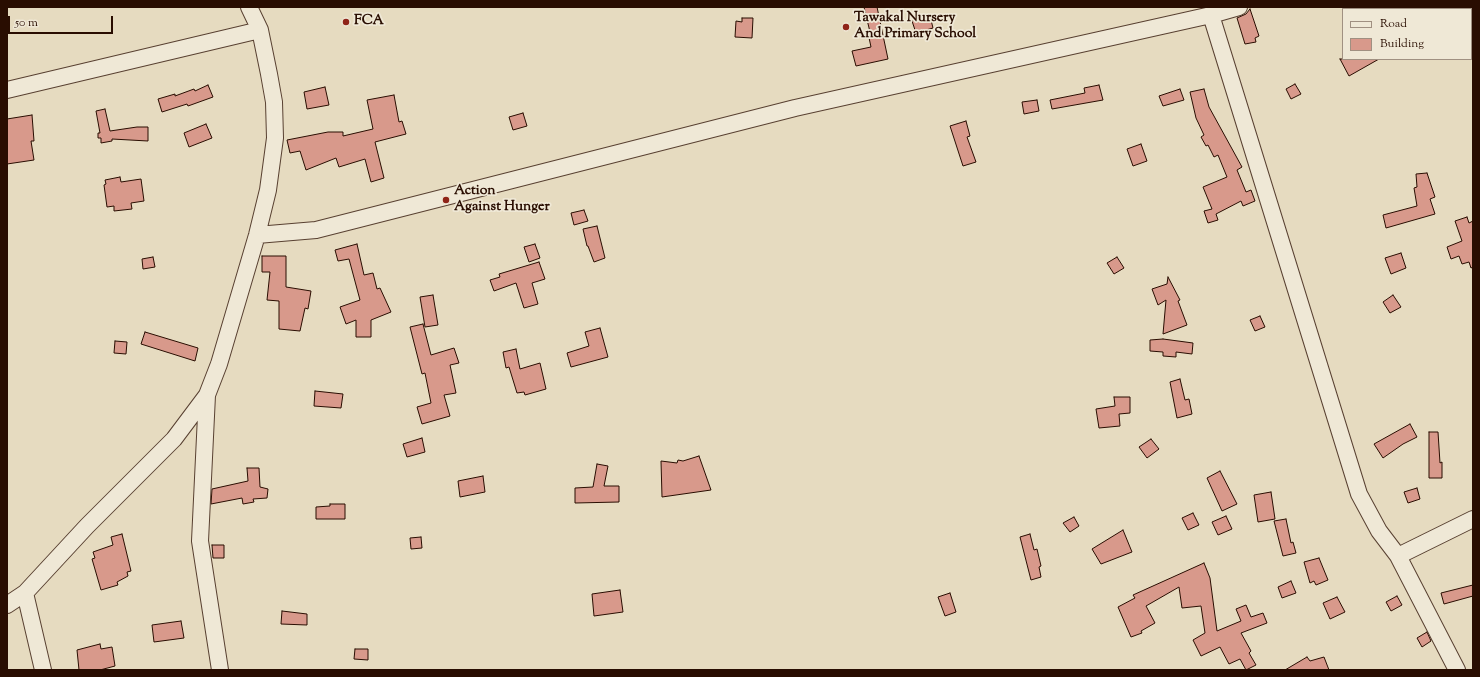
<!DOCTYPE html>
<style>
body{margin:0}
#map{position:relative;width:1480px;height:677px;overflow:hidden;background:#e6dbc0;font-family:"Sorts Mill Goudy",serif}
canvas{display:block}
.frame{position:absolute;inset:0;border:8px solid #290d01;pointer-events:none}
.legend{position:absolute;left:1342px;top:8px;width:130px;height:52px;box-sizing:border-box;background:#efe8d6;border:1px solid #a09081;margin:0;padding:5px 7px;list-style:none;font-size:12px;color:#290d01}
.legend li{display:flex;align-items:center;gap:8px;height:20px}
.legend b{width:20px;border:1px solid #a09081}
.scale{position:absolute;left:8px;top:16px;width:105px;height:18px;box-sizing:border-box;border:2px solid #290d01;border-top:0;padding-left:5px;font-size:12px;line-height:14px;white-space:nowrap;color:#290d01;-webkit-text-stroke:3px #efe8d6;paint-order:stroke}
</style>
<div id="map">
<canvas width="1480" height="677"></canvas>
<div class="frame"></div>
<ul class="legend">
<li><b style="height:5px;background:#efe8d6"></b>Road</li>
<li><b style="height:11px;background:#d8998b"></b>Building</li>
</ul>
<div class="scale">50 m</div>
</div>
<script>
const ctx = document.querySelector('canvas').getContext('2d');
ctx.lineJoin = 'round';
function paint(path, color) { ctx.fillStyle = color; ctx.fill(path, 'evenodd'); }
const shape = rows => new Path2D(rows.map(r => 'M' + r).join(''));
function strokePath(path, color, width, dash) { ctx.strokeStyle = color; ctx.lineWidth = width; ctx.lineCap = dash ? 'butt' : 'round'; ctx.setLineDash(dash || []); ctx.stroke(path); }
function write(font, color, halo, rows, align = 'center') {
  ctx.font = font + ' "Sorts Mill Goudy",serif'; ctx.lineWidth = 3.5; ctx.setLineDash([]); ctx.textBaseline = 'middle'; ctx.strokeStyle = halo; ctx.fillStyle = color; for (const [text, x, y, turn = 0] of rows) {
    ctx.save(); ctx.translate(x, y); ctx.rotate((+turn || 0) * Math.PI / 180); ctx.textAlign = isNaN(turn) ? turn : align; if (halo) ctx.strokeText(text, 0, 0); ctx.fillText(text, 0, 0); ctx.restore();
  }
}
const building = shape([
 [864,7,877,7,888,59,856,66,852,51,871,47,868,33,870,32,864,7],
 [1250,9,1259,36,1255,38,1256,42,1245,44,1237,18,1246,14,1250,9],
 [930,16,933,28,916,33,912,21,930,16],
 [742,18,753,18,752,38,735,37,736,21,742,22,742,18],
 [1340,59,1379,59,1349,76,1340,59],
 [1295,84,1301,94,1291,99,1286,89,1295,84],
 [208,85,213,97,188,106,187,104,162,112,158,99,175,94,175,96,194,89,195,91,208,85],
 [1099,85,1103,100,1052,109,1050,100,1085,93,1084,88,1099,85],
 [325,87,329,105,307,109,304,92,325,87],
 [1180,89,1184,100,1163,106,1159,96,1180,89],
 [1204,89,1209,107,1242,167,1237,170,1246,192,1251,190,1255,201,1243,206,1241,201,1216,214,1218,220,1208,223,1204,211,1212,209,1203,187,1227,177,1218,155,1214,157,1208,145,1206,146,1201,137,1204,135,1196,118,1190,92,1204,89],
 [394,95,399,122,402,121,406,134,375,142,384,178,371,182,365,159,339,167,336,158,306,170,300,151,290,153,287,140,328,132,343,132,343,136,373,129,367,100,394,95],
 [1037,100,1039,111,1024,114,1022,102,1037,100],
 [105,109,110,131,137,127,148,127,148,141,112,139,112,141,101,143,101,138,98,138,98,133,100,133,96,111,105,109],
 [523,113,527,126,513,130,509,117,523,113],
 [32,115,34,141,31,141,34,160,7,164,7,119,32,115],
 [966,121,970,136,967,137,976,162,963,166,950,126,966,121],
 [206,124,212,138,189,147,184,133,206,124],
 [1141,144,1147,161,1133,166,1127,149,1141,144],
 [1427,173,1435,197,1430,199,1435,214,1386,228,1383,215,1417,206,1414,188,1417,187,1416,174,1427,173],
 [120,177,121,182,141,179,144,201,131,203,132,209,114,211,114,206,107,207,104,185,106,184,105,180,120,177],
 [584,210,588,221,574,225,571,213,584,210],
 [1467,217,1469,223,1473,221,1473,267,1471,268,1469,262,1462,264,1459,256,1451,259,1447,247,1462,241,1455,221,1467,217],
 [597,226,605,258,594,262,588,246,587,246,583,229,597,226],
 [357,244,364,275,373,273,377,289,380,288,391,312,371,320,371,337,356,337,356,320,346,324,340,307,360,300,349,259,338,261,335,250,357,244],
 [535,244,540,258,529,262,524,247,535,244],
 [1401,253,1406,268,1391,274,1385,258,1401,253],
 [262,256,286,256,286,287,311,291,308,309,305,308,300,331,279,329,279,301,267,300,270,272,262,272,262,256],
 [153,257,155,267,143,269,142,259,153,257],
 [1117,257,1124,268,1114,274,1107,263,1117,257],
 [539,262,545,279,532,283,538,304,524,308,516,283,494,291,490,280,500,277,499,274,539,262],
 [1168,277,1180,300,1178,301,1187,325,1163,334,1166,300,1158,305,1152,289,1167,284,1168,277],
 [433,295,438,325,425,327,420,297,433,295],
 [1393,295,1401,307,1390,313,1383,302,1393,295],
 [1260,316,1265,327,1255,331,1250,320,1260,316],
 [423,324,431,355,454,348,459,363,450,365,456,393,444,395,450,416,422,424,417,407,431,403,425,373,422,374,410,327,423,324],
 [600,328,608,357,571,367,567,353,589,346,585,332,600,328],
 [145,332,198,348,195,361,141,344,145,332],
 [1163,339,1193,343,1192,354,1176,352,1176,357,1163,356,1163,352,1150,351,1150,340,1163,339],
 [115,341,127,342,126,354,114,353,115,341],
 [516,349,520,369,540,363,546,389,525,395,524,392,517,393,509,367,506,368,503,352,516,349],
 [1180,379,1185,400,1189,399,1192,414,1177,418,1170,382,1180,379],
 [315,391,343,394,341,408,314,406,315,391],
 [1114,397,1130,397,1130,413,1119,414,1120,426,1099,428,1096,409,1115,406,1114,397],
 [1410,424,1417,437,1403,444,1383,458,1374,444,1410,424],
 [1429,432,1438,432,1440,463,1442,462,1442,478,1429,478,1429,432],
 [422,438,425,452,407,457,403,444,422,438],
 [1151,439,1159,449,1147,458,1139,447,1151,439],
 [699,456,711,490,662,497,661,461,677,463,678,460,683,461,699,456],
 [597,464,608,466,604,486,619,486,619,502,575,503,575,488,593,487,597,464],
 [247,468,259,468,260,487,268,489,267,498,253,499,254,502,243,504,242,498,211,504,212,489,248,481,247,468],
 [1220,471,1237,504,1222,511,1207,478,1220,471],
 [483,476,485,492,460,497,458,481,483,476],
 [1417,488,1420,499,1408,503,1404,492,1417,488],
 [1271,492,1275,519,1258,522,1254,495,1271,492],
 [330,504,345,504,345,519,316,519,316,507,330,506,330,504],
 [1193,513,1199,525,1188,530,1182,518,1193,513],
 [1226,516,1232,529,1218,535,1212,522,1226,516],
 [1074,517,1079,526,1070,532,1063,523,1074,517],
 [1286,519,1291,543,1293,542,1296,553,1283,556,1274,521,1286,519],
 [1123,530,1132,552,1101,564,1092,549,1123,530],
 [122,534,131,571,127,572,128,576,117,582,118,585,101,590,92,559,95,558,93,552,113,545,111,537,122,534],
 [1030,534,1034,550,1037,549,1041,566,1039,567,1041,577,1031,580,1020,537,1030,534],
 [421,537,422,548,411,549,410,538,421,537],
 [212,545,224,545,224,558,213,558,212,545],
 [1319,558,1328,580,1316,585,1314,581,1310,583,1304,562,1319,558],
 [1204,563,1210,578,1217,631,1241,621,1236,609,1246,605,1251,617,1263,613,1267,623,1241,633,1251,651,1249,653,1256,665,1246,670,1240,659,1229,664,1220,647,1201,656,1193,640,1205,633,1201,606,1182,608,1179,587,1146,606,1155,623,1141,631,1142,633,1131,637,1118,607,1135,598,1133,595,1204,563],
 [1291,581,1296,593,1282,598,1278,587,1291,581],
 [1473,585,1473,596,1444,604,1441,593,1473,585],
 [620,590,623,612,594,616,592,594,620,590],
 [950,593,956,612,945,616,938,597,950,593],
 [1397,596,1402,605,1391,611,1386,602,1397,596],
 [1337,597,1345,612,1330,619,1323,603,1337,597],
 [282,611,307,614,307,625,281,624,282,611],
 [181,621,184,638,154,642,152,625,181,621],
 [1427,632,1431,641,1422,647,1417,638,1427,632],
 [100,644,101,649,112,647,115,666,100,670,79,670,77,650,100,644],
 [355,649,368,649,368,660,354,659,355,649],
 [1307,657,1310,661,1324,657,1329,670,1285,670,1307,657]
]);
paint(building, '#d8998b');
strokePath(building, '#290d01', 1);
const minor = shape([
 [1211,15,1359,494,1379,531,1398,556,1457,670],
 [7,90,260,30],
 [257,235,316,230,795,108,1211,15,1239,7],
 [207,395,200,541,220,670],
 [1398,556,1473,519],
 [25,593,43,670],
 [7,605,25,593,87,526,174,439,207,395,219,364,257,235,268,190,275,138,274,102,269,74,260,30,249,7]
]);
strokePath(minor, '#584031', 18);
strokePath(minor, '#efe8d6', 16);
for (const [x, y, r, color] of [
 [346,22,4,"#8f2418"],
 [846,27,4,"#8f2418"],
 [446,200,4,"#8f2418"]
]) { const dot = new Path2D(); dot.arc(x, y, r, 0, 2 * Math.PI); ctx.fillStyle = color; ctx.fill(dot); strokePath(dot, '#efe8d6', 1.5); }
write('bold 14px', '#290d01', '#efe8d6', [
 ["Tawakal Nursery",854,19],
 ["And Primary School",854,35],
 ["FCA",354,22],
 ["Action",454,192],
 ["Against Hunger",454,208]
], 'left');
</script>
